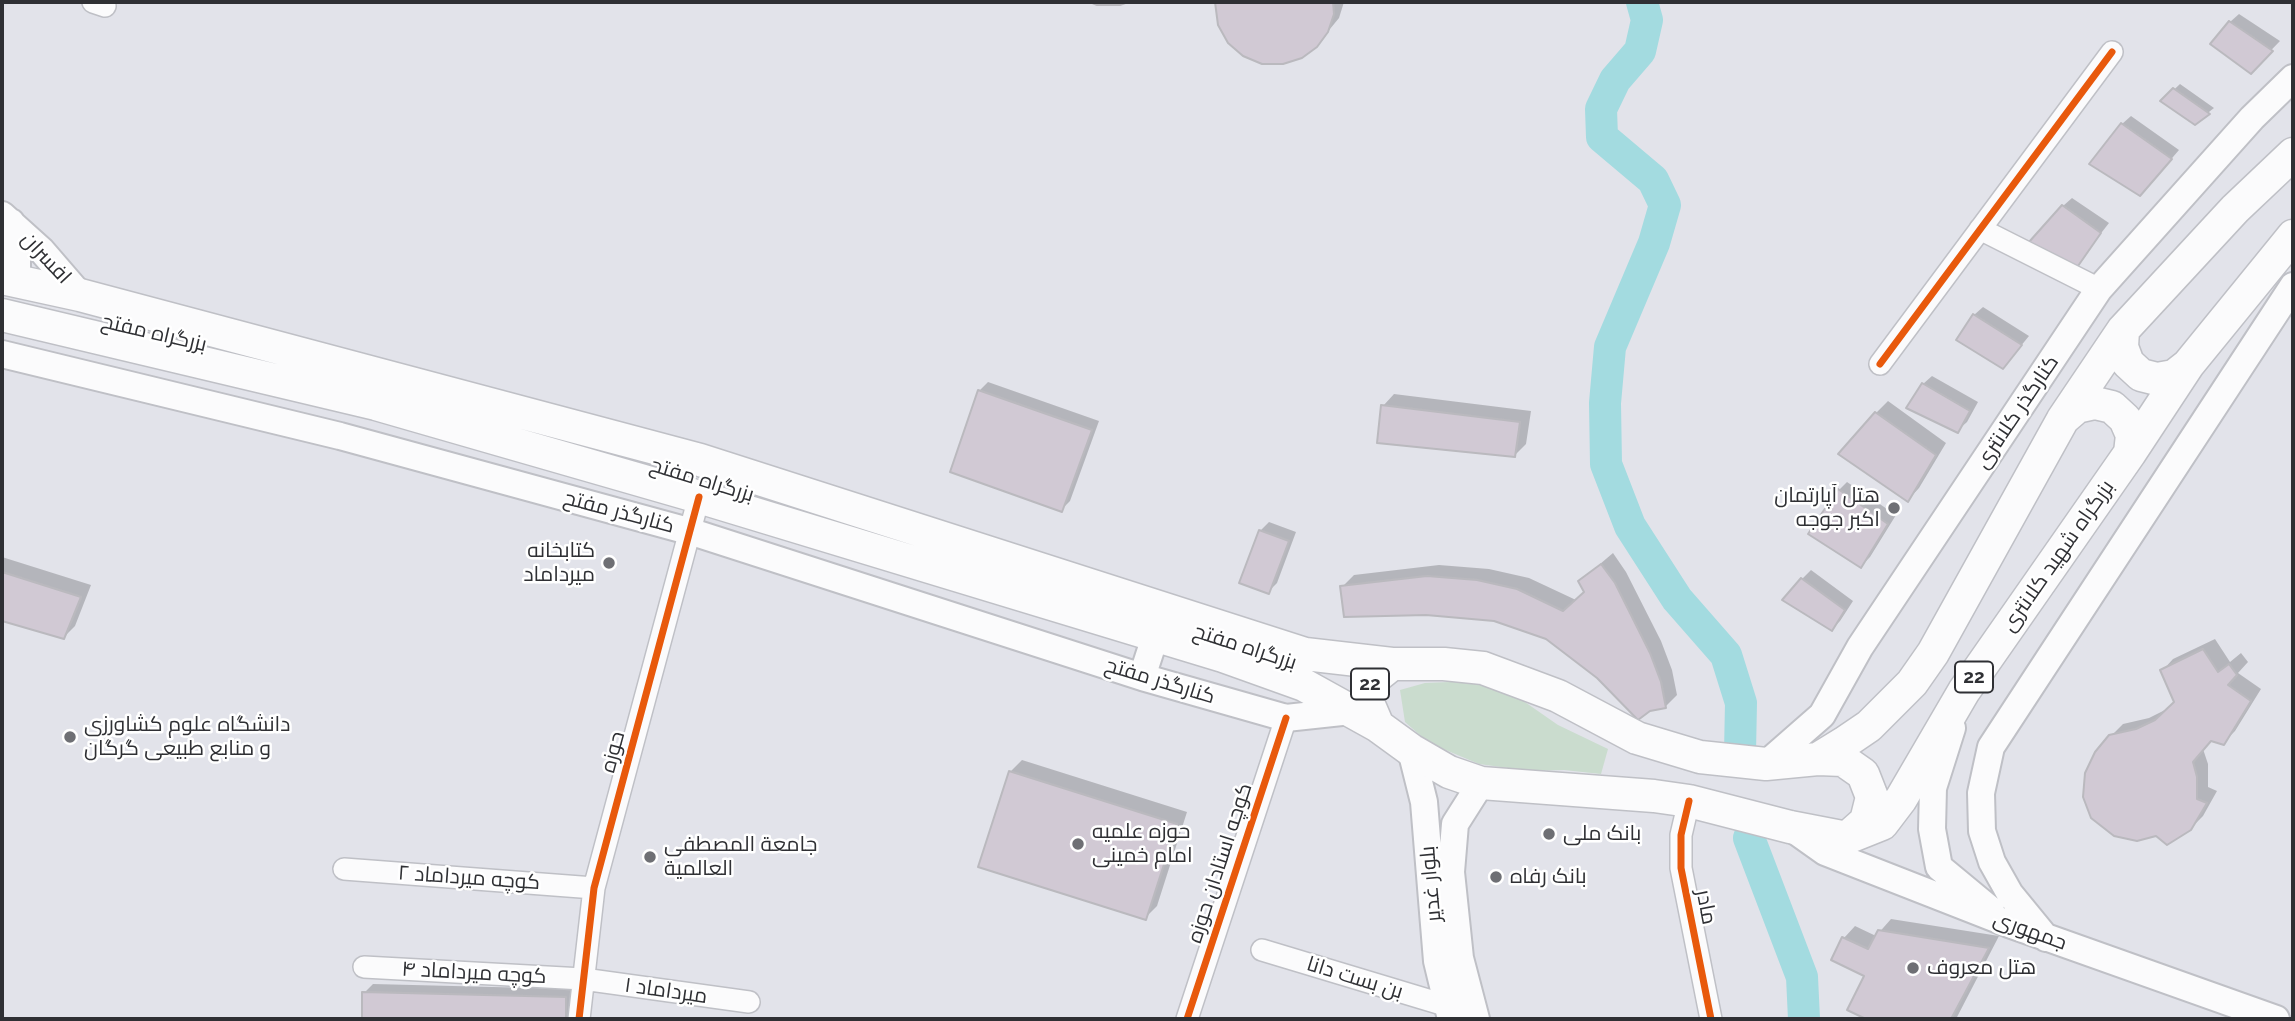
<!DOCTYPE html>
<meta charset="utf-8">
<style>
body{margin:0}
#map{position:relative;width:2295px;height:1021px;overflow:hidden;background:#e2e3ea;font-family:Raleway,sans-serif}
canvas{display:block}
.frame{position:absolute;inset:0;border:4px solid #2f3034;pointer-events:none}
</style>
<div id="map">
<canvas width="2295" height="1021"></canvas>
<div class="frame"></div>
</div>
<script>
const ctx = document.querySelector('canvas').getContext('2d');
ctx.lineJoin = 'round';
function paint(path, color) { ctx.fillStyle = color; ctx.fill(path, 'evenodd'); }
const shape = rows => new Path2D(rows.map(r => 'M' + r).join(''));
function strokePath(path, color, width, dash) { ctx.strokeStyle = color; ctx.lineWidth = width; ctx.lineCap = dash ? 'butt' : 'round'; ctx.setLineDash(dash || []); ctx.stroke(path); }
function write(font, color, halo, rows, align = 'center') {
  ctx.font = font + ' Raleway,Cairo,sans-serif'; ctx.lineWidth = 5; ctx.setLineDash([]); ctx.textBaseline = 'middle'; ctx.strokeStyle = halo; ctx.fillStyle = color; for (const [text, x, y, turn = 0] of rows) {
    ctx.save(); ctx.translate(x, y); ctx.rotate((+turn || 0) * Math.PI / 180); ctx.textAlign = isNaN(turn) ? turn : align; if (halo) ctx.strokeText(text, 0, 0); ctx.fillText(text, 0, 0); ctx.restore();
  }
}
paint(shape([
 [1473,681,1522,700,1558,725,1608,749,1601,774,1564,770,1530,771,1479,764,1429,743,1405,722,1400,690,1425,683]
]), '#cadcce');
paint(shape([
 [1217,2,1344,2,1339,18,1316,46,1216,5],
 [2239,14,2280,41,2251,71,2230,22],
 [2180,84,2214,108,2195,123,2163,100],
 [2131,116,2179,150,2149,185,2122,124],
 [2072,198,2109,223,2077,264,2063,206],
 [1983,307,2029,336,2011,358,1974,315],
 [1932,376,1978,402,1967,422,1958,430,1923,384],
 [988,382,1099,421,1070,501,1061,510,979,391],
 [1394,394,1531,411,1526,444,1515,455,1383,406],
 [1888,401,1946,443,1919,488,1908,500,1876,413],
 [1847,482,1896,515,1870,557,1861,566,1839,490],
 [1269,522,1296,532,1277,583,1268,592,1260,531],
 [1613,553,1626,572,1661,641,1672,670,1677,695,1665,707,1599,677,1546,638,1494,620,1342,587,1354,575,1439,565,1489,569,1529,578,1576,600,1585,592,1580,581],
 [2,557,91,585,75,626,64,637,2,620],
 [1811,570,1853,601,1840,621,1832,629,1802,579],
 [2215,639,2230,662,2241,653,2248,662,2238,673,2261,689,2235,731,2223,743,2211,739,2203,749,2208,764,2208,787,2217,791,2203,816,2190,829,2110,737,2123,724,2149,718,2169,708,2176,702,2162,671,2173,659],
 [1022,760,1187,812,1157,906,1145,918,1010,772],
 [1891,919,1999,936,1956,1019,1870,1019,1849,1009,1866,976,1833,959,1844,938,1855,926,1876,936],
 [373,984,574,989,574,1019,364,1019,364,993]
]), '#0003');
strokePath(shape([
 [1642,2,1647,20,1640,51,1615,80,1601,109,1602,137,1653,180,1665,205,1654,243,1610,347,1605,403,1606,464,1630,526,1677,599,1726,655,1741,703,1740,752],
 [1749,838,1802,977,1804,1019]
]), '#a3dbe0', 32);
const building = shape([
 [1090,2,1128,2,1120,5,1097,5,1090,2],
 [1215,2,1333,2,1334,14,1328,32,1317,47,1302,58,1283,64,1262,64,1243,56,1228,43,1218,25,1215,2],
 [2229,21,2273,51,2251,74,2210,44,2229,21],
 [2173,88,2210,114,2195,125,2160,101,2173,88],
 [2121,123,2172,159,2140,196,2089,164,2121,123],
 [2062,205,2101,233,2078,266,2062,266,2029,242,2062,205],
 [1973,314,2022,345,2003,369,1956,340,1973,314],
 [1922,383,1970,411,1958,433,1906,408,1922,383],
 [978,390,1092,430,1062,512,950,472,978,390],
 [1381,405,1520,422,1515,457,1377,443,1381,405],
 [1875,412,1936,455,1908,502,1838,454,1875,412],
 [1838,489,1888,524,1861,568,1808,534,1838,489],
 [1259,530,1289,541,1269,594,1239,583,1259,530],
 [1601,564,1615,583,1650,653,1661,682,1666,708,1650,711,1638,720,1597,678,1546,639,1494,621,1426,615,1344,617,1340,586,1427,576,1477,580,1517,589,1563,611,1584,592,1578,581,1601,564],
 [2,572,81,597,64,639,2,621,2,572],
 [1801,578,1845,610,1832,631,1782,600,1801,578],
 [2203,649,2218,672,2229,664,2237,675,2228,685,2251,701,2224,745,2211,741,2193,762,2197,777,2197,799,2207,803,2191,830,2167,845,2156,836,2137,841,2114,836,2091,818,2083,797,2085,773,2095,752,2109,735,2136,729,2155,720,2174,702,2160,670,2203,649],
 [1009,771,1177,824,1146,920,978,867,1009,771],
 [1878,930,1989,948,1951,1019,1866,1019,1847,1010,1864,976,1831,960,1842,937,1868,949,1878,930],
 [362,992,566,997,566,1019,362,1019,362,992]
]);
paint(building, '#d1c9d4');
strokePath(building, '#bab9be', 2);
const minor = shape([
 [93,2,105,6],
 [1980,229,2099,289],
 [1880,364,2112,52],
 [1689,801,1681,835,1681,868,1711,1019],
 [344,869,594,888],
 [1262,950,1448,1006],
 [364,967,583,979,749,1002],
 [579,1019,594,888,699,497],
 [1187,1019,1286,718]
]);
const major = shape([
 [2,215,42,251,80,295],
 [11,222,17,257,17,271,14,281],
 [2,354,340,436,692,532,1142,677,1286,718,1351,711],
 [1142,677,1155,637],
 [1952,728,1933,788,1932,829,1939,867,1991,910],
 [1411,750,1424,802,1437,961,1451,1019],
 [1766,764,1822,715,1860,647,2099,289,2252,118,2293,78],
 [1794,830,1825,852,2009,924,2276,1019],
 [2046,938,2010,894,1992,862,1982,831,1981,793,1991,747,2293,286],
 [1476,1019,1460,958,1451,872,1455,824,1481,783]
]);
const highway = shape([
 [2293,154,2235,209,2123,330,2063,419,1933,653,1912,683,1869,726,1844,743,1818,759,1766,764,1700,757,1637,738,1558,696,1483,668,1444,664,1392,664,1372,680,1366,698,1378,726,1411,750,1449,772,1481,783,1654,796,1689,801,1790,827,1847,838,1882,824,1901,799,1964,691,2130,453,2188,365,2293,236],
 [2,278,80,295,700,460,1305,654,1392,664],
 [2,315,376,404,699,497,1223,656,1304,685,1378,726],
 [2123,330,2122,347,2128,363,2141,375,2157,379,2174,376,2188,365],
 [2063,419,2077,407,2095,403,2112,407,2125,419,2132,435,2130,453],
 [1818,759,1843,760,1863,774,1872,797,1866,821,1848,837]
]);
strokePath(minor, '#bfc0c6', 24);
strokePath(major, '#bfc0c6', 30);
strokePath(highway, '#bfc0c6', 35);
strokePath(minor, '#fbfbfc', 21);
strokePath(major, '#fbfbfc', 26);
strokePath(highway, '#fbfbfc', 32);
strokePath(shape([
 [1880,364,2112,52],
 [1689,801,1681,835,1681,868,1711,1019],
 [579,1019,594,888,699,497],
 [1187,1019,1286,718]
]), '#e8590c', 7);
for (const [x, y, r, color] of [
 [1894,508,7,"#6e6f74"],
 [609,563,7,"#6e6f74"],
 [70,737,7,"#6e6f74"],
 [1549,834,7,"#6e6f74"],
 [1078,844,7,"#6e6f74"],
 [650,857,7,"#6e6f74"],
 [1496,877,7,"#6e6f74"],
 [1913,968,7,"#6e6f74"]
]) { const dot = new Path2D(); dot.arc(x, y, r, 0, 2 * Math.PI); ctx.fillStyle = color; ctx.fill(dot); strokePath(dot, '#fff', 2.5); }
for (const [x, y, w] of [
 [1974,677,38],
 [1370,684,38]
]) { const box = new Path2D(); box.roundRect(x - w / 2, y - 15.5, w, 31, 5); ctx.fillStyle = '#fff'; ctx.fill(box); strokePath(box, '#2f3034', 2); }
write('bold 19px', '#2f3034', null, [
 ["22",1974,677],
 ["22",1370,684]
]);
write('21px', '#2f3034', '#fff', [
 ["افسران",46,258,47],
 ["بزرگراه مفتح",154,333,13],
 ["کنارگذر کلانتری",2017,412,-56],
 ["بزرگراه مفتح",702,480,17],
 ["کنارگذر مفتح",619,512,15],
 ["بزرگراه شهید کلانتری",2058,556,-55],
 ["بزرگراه مفتح",1245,647,18],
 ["کنارگذر مفتح",1160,681,17],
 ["حوزه",613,752,-75],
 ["کوچه استادان حوزه",1220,863,-72],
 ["کوچه میرداماد ۲",469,878,4],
 ["بلوار غدیر",1431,884,-95],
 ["مادر",1706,907,79],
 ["جمهوری",2030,931,20],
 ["کوچه میرداماد ۴",474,973,3],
 ["بن بست دانا",1355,978,17],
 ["۱ میرداماد",666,991,8]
]);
write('21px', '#2f3034', '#fff', [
 ["هتل آپارتمان",1880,496,"right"],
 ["اکبر جوجه",1880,520,"right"],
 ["کتابخانه",595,551,"right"],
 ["میرداماد",595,575,"right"],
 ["دانشگاه علوم کشاورزی",84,725],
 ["و منابع طبیعی گرگان",84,749],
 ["حوزه علمیه",1092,832],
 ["امام خمینی",1092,856],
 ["بانک ملی",1563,834],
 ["جامعة المصطفی",664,845],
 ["العالمیة",664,869],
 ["بانک رفاه",1510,877],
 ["هتل معروف",1927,968]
], 'left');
</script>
